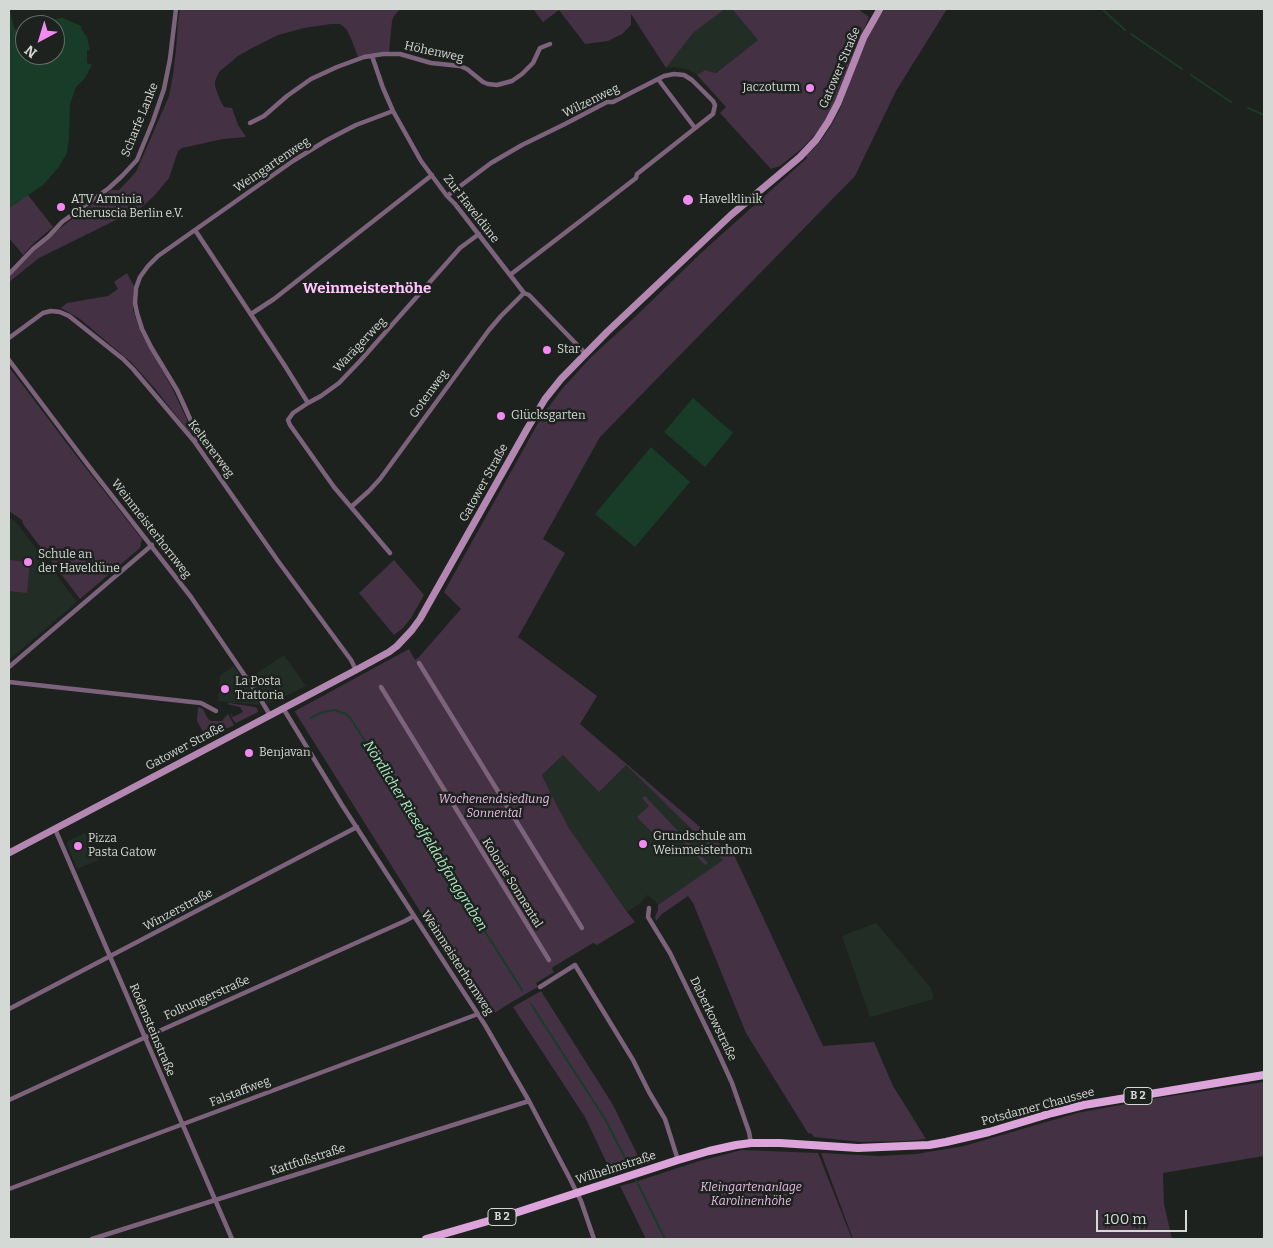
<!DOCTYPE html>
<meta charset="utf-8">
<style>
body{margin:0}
#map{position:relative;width:1273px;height:1248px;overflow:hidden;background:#1d221e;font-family:Bitter,serif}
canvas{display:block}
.frame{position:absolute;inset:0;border:10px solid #d5d9d6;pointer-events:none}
.north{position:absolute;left:15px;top:15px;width:50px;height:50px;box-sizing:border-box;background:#1d221e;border:1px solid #676b68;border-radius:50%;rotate:219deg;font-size:14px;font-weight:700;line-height:20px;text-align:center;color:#d5d9d6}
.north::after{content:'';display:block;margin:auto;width:18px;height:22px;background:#f28af2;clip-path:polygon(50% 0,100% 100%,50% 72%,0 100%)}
.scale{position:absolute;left:1096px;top:1210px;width:91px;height:22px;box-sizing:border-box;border:2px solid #d5d9d6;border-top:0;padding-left:6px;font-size:15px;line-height:18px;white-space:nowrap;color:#d5d9d6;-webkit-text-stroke:4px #1d221e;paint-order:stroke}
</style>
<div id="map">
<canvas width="1273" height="1248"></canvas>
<div class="frame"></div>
<div class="north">N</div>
<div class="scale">100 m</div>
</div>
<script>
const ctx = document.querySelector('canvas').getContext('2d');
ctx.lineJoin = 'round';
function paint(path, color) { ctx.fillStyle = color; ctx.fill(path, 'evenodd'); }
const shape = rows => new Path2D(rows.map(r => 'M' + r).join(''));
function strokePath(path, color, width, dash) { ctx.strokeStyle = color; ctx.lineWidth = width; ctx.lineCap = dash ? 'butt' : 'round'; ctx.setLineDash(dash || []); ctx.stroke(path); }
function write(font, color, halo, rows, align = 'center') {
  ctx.font = font + ' Bitter,serif'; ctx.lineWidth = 5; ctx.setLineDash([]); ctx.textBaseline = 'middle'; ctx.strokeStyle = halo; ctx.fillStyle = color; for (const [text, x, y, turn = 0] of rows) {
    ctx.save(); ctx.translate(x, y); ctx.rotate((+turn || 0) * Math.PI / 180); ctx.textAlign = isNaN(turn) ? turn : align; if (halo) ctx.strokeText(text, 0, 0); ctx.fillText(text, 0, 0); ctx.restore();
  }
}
paint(shape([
 [725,9,732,9,758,40,715,73,705,70,697,75,689,70,680,68,674,67,667,68,666,68,693,33],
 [9,517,16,522,77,602,9,660],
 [284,655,306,686,271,703,266,702,250,678],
 [234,666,245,682,260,705,218,701,220,676],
 [563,755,626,765,723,860,658,905,656,902,647,895,640,903,627,912,569,828,554,800,542,775],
 [85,833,99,860,77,869,67,845,68,841],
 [876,923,931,988,934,999,870,1017,842,936]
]), '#222d26');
paint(shape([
 [180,9,400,9,394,16,392,21,389,52,375,53,358,57,352,41,347,30,344,27,340,24,331,24,304,28,278,35,254,47,238,56,219,72,215,81,215,86,220,100,224,107,232,108,238,125,246,137,223,139,182,148,178,151,169,178,155,195,139,210,130,213,39,258,9,282,9,276,48,237,111,190,119,190,136,172,169,96,173,75,176,50,178,21],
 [533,9,725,9,693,33,666,68,631,14,631,25,622,34,608,41,585,44,559,10,543,22],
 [732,9,858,9,869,17,833,108,823,125,811,139,800,150,780,166,771,169,720,113,726,107,697,75,705,70,716,73,758,40],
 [885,9,947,9,896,91,855,176,600,437,543,539,565,553,518,637,597,696,580,724,735,857,823,1046,874,1042,893,1086,926,1139,907,1141,861,1142,814,1137,812,1134,808,1133,746,1033,693,903,688,896,662,914,656,921,655,917,658,910,658,905,723,860,626,765,599,792,563,755,542,775,554,800,569,828,627,912,635,922,597,945,593,943,553,967,552,969,554,972,536,983,538,987,510,1003,487,1018,295,712,295,711,409,649,415,660,419,657,461,609,444,592,542,416,562,389,591,357,634,318,701,253,807,158,806,156,819,143,829,129,840,109,861,51,869,34],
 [28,195,53,227,33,244,23,255,9,238,9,208],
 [127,273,134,286,133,294,133,310,141,333,173,390,190,426,191,434,156,390,132,363,80,319,61,308,67,303,108,296,118,289,114,282],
 [9,367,78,458,142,539,140,548,80,599,23,524,22,520,9,511],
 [9,560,30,562,27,593,9,591],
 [394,560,424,595,411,618,403,628,394,635,359,593],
 [229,703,255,707,257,708,258,712,236,723,233,720,230,713,233,717,243,712,240,707,227,704],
 [198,707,203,709,208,719,211,721,222,721,228,714,234,725,207,739,197,721],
 [645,796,708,863,705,865,675,833,663,844,637,817,649,806,642,798],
 [541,991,613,1105,641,1162,611,1172,585,1117,513,1007],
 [1264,1082,1264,1156,1163,1173,1164,1204,1172,1239,853,1239,821,1153,879,1156,916,1154,964,1146,1077,1113,1158,1098],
 [742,1150,818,1153,852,1239,646,1239,620,1186,635,1182,699,1161]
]), '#443144');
paint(shape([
 [9,9,10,9,14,28,19,31,25,30,25,55,55,55,55,25,36,25,60,18,63,18,79,25,80,25,82,28,81,29,87,37,90,50,87,50,87,63,92,65,85,78,76,87,70,104,69,139,67,153,58,168,43,185,9,208],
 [693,398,733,433,705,467,664,432],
 [651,447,690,482,635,547,595,514]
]), '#183c28');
strokePath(shape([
 [1102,9,1125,30],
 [1131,34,1182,69],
 [1191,75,1231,102],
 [1248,108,1264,115],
 [311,718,323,712,335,710,346,714,351,719,522,990],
 [531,1004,605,1119,625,1158],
 [636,1180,665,1239]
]), '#183c28', 2);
strokePath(shape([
 [372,56,383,88,393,111,421,161,447,196,455,204,524,293,529,295,585,353],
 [658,79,695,128],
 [250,123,264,116,287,96,311,79,337,67,364,57,383,54,400,54,431,63,460,66,467,69,483,82,488,84,497,85,512,81,522,74,533,63,540,48,550,44],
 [447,196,491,163,522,145,565,124,607,102,613,102,664,76,674,74,684,75,692,80,713,101,715,105,713,114,637,174,636,178,609,199,510,275],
 [195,230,285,366,308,403],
 [9,274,33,249,48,237,62,222,109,188,122,176,137,160,153,121,164,89,170,59,176,9],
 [251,314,274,299,432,175],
 [9,338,43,313,51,311,60,312,69,316,123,359,133,369,194,441,278,561,351,660,356,670],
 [9,360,88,465,191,597,256,692,270,715],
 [194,441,197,439,195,430,183,403,177,390,151,347,142,329,137,313,135,303,136,288,140,277,148,266,158,256,293,161,327,140,356,125,393,111],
 [351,507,369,491,380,479,489,330,501,316,524,293],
 [390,553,334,487,290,425,288,420,293,413,308,403,321,396,339,383,360,361,460,248,479,234],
 [419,663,582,928],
 [9,667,152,545],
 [9,682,201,703,216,711],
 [381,687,549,960],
 [283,708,342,805,485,1025,529,1101,569,1177,581,1201,594,1239],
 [55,829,232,1239],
 [649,908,648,917,670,953,717,1050,732,1083,749,1132,751,1143],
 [540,987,575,965,633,1060,649,1092,665,1119,678,1160],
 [9,1009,357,827],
 [9,1100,148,1036,405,921,414,916],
 [9,1189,478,1014],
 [92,1239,529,1101]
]), '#7d627c', 4.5);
strokePath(shape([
 [9,853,356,670,389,652,397,646,412,630,420,619,527,429,545,399,561,379,607,332,731,215,800,157,816,140,828,122,838,103,864,37,880,9]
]), '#b387b2', 7);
strokePath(shape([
 [426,1239,509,1215,678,1160,709,1151,736,1145,751,1143,780,1143,858,1148,929,1145,946,1142,989,1132,1052,1113,1084,1105,1264,1075]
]), '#dca4db', 8);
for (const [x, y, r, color] of [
 [810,88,5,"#f28af2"],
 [688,200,6,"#f28af2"],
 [61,207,5,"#f28af2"],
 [547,350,5,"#f28af2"],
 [501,416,5,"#f28af2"],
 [28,562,5,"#f28af2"],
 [225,689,5,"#f28af2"],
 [249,753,5,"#f28af2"],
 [643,844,5,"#f28af2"],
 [78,846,5,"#f28af2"]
]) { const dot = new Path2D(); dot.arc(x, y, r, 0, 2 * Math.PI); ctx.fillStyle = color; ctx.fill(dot); strokePath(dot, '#1d221e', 2); }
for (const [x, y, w] of [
 [1138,1096,28],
 [502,1217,28]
]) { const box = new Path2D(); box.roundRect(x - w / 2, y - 8.5, w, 17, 4); ctx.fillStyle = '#1d221e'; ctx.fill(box); strokePath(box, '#d5d9d6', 1); }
write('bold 11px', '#d5d9d6', null, [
 ["B 2",1138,1096],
 ["B 2",502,1217]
]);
write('12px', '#d5d9d6', '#1d221e', [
 ["Höhenweg",434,52,12],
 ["Gatower Straße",840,68,-67],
 ["Wilzenweg",591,101,-26],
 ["Scharfe Lanke",140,120,-68],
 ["Weingartenweg",272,165,-34],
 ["Zur Haveldüne",471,209,52],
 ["Warägerweg",360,345,-47],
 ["Gotenweg",429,394,-54],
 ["Keltererweg",211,449,53],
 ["Gatower Straße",484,483,-61],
 ["Weinmeisterhornweg",151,529,52],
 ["Gatower Straße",185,747,-28],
 ["Kolonie Sonnental",512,883,58],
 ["Winzerstraße",178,910,-28],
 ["Weinmeisterhornweg",457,963,57],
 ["Folkungerstraße",207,998,-24],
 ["Daberkowstraße",713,1019,64],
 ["Rodensteinstraße",152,1030,67],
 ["Falstaffweg",240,1092,-21],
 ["Potsdamer Chaussee",1038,1107,-15],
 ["Kattfußstraße",308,1160,-18],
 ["Wilhelmstraße",616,1168,-18]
]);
write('12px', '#d5d9d6', '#1d221e', [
 ["Jaczoturm",800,88,"right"],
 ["ATV Arminia",71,200],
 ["Cheruscia Berlin e.V.",71,214],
 ["Havelklinik",699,200],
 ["Star",557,350],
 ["Glücksgarten",511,416],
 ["Schule an",38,555],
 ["der Haveldüne",38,569],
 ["La Posta",235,682],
 ["Trattoria",235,696],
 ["Benjavan",259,753],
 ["Grundschule am",653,837],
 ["Weinmeisterhorn",653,851],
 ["Pizza",88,839],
 ["Pasta Gatow",88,853]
], 'left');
write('italic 12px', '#edbbeb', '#1d221e', [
 ["Wochenendsiedlung",494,800],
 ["Sonnental",494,814],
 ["Kleingartenanlage",751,1188],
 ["Karolinenhöhe",751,1202]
]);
write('italic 14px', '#acecc5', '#1d221e', [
 ["Nördlicher Rieselfeldabfanggraben",425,836,58]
]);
write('bold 15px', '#ffc4fd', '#1d221e', [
 ["Weinmeisterhöhe",367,289]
]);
</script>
